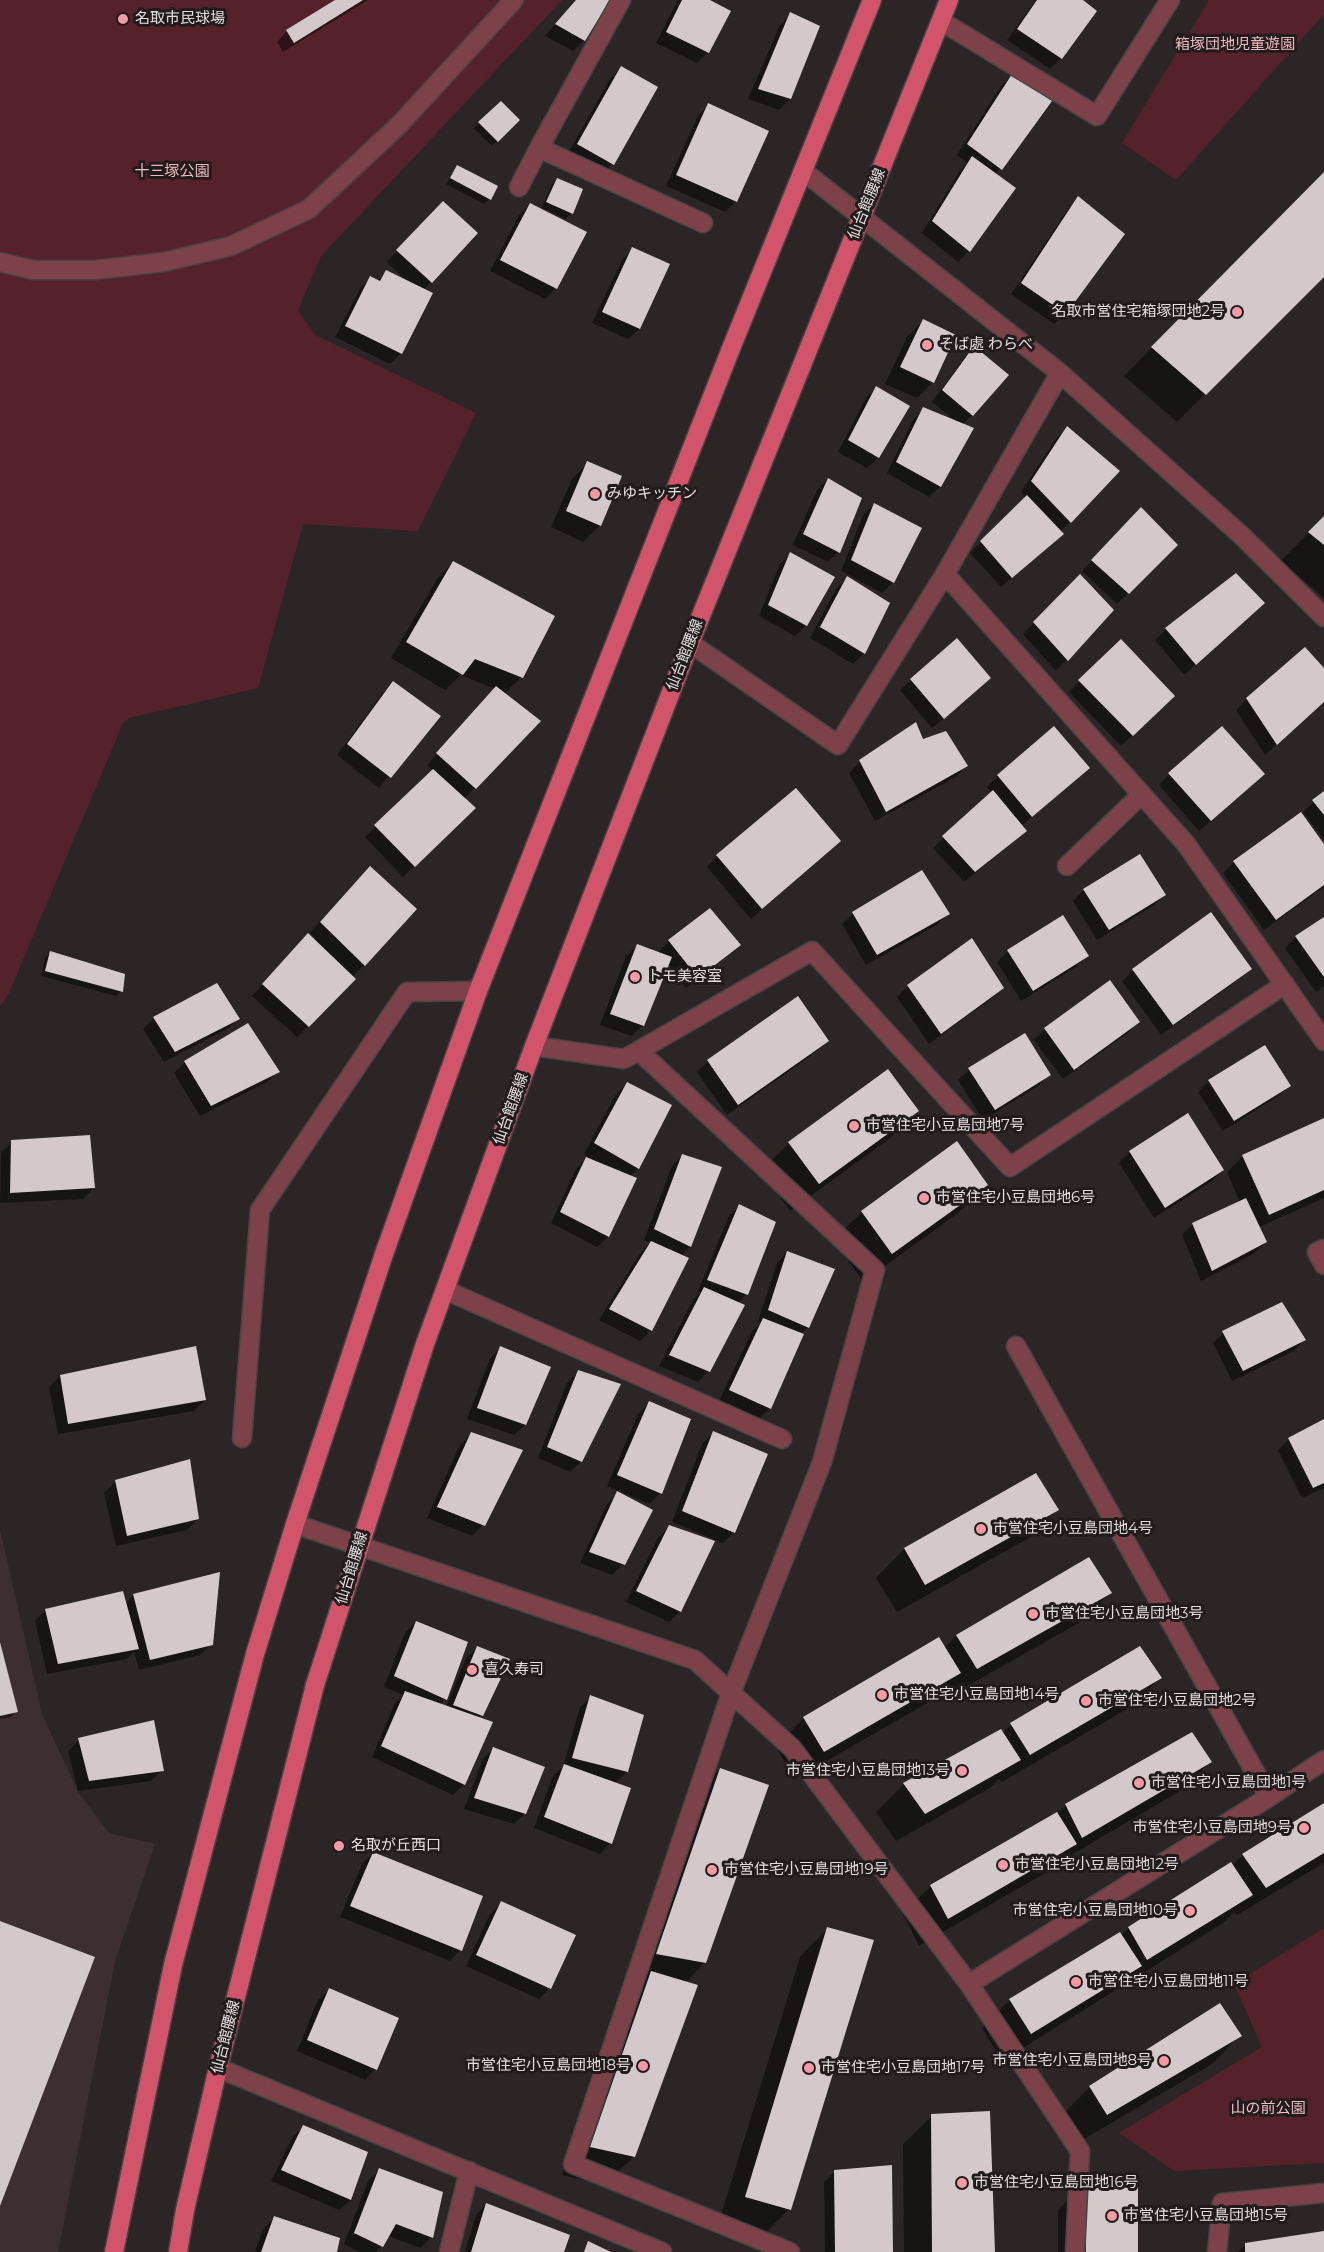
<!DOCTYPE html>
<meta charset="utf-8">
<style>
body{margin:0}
canvas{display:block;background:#2c2525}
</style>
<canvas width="1324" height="2252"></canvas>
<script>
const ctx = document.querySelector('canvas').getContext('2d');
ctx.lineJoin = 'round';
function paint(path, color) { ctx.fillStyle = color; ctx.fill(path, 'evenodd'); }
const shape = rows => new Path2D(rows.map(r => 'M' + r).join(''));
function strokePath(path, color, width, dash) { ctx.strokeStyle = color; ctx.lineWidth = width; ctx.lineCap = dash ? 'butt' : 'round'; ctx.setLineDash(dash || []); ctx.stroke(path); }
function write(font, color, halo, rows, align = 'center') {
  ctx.font = font + ' Montserrat,"Noto Sans JP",sans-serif'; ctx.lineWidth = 6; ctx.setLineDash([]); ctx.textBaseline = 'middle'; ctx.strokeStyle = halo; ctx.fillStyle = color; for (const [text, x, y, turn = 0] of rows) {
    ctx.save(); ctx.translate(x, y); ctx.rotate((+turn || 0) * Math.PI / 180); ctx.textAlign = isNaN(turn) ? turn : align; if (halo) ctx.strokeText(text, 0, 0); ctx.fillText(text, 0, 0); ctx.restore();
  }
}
paint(shape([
 [0,1529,42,1714,78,1792,109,1833,155,1844,115,1961,58,2252,0,2252]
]), '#3d2f30');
paint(shape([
 [0,0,562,0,321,256,298,310,315,335,476,413,418,531,303,524,258,688,129,718,123,723,9,993,0,1006],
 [1209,0,1324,0,1324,14,1176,180,1122,143],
 [1324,1928,1324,2163,1174,2171,1119,2133,1262,2047,1234,1984]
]), '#55222b');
paint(shape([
 [337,0,368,0,283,52,277,42,287,31],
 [577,0,608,0,584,40,573,51,545,36],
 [678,0,707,0,708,52,697,63,656,43],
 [1036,0,1080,0,1061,58,1050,69,1007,40],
 [791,14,818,27,790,99,779,110,748,99,780,25],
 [621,68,612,164,602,175,567,155,610,79],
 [1012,75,1050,101,995,175,969,251,958,262,922,233,961,169,968,163,957,155,1001,86],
 [501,103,518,120,492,146,474,128],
 [708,105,736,201,725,212,666,186,698,116],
 [457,167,489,199,484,204,446,184],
 [1324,173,1324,275,1177,422,1124,376],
 [557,179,582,189,571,213,566,219,542,208,552,184],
 [1079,198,1065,313,1054,324,1011,294,1068,209],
 [530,204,585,233,556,288,545,299,490,271,519,215],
 [432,214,431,282,423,290,431,294,401,353,390,364,335,337,360,289,370,278,377,281,387,272,407,281,387,262],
 [633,249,668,265,639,329,628,339,592,323,622,260],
 [923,321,933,382,917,398,885,384,907,337],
 [974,348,972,415,962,425,940,486,929,497,887,473,913,420,924,409,957,422,932,402,964,358],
 [877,388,908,406,878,458,867,468,838,452,866,398],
 [1067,428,1070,522,1060,532,1062,534,1051,545,1001,587,970,553,1026,498,1021,492,1056,439],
 [588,463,620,477,600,525,583,542,551,527,572,479],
 [828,479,838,552,828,562,793,545,817,490],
 [874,504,893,582,882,593,841,571,863,515],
 [1324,517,1324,598,1281,561],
 [1130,520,1176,545,1117,604,1082,571],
 [791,554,806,625,795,636,759,616,780,564],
 [453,562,521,677,504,694,539,722,464,799,474,809,403,877,365,837,433,771,427,765,495,689,461,675,445,690,391,658,437,579],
 [1236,575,1252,613,1184,675,1155,640,1166,629],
 [1080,576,1112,610,1056,671,1023,634],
 [847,578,864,653,853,664,810,638,836,589],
 [957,640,979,689,932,728,900,690],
 [1120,641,1173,696,1121,746,1069,692],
 [1324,670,1324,701,1265,755,1236,710,1247,699],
 [393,683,438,717,379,788,337,755,382,694],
 [1054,728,1077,778,1021,826,1025,830,1014,841,964,882,933,848,992,793,987,787,998,776],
 [860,762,966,766,956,777,875,821,849,773],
 [1169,774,1252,785,1199,831,1159,785],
 [1324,793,1324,840,1303,812],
 [839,841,751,919,707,867,717,856],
 [1324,846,1324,887,1264,930,1223,873,1234,862],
 [922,872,948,914,937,925,866,965,842,924,853,914],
 [359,878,364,965,352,977,354,979,297,1037,252,996,297,946,316,939,310,933],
 [1084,890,1164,895,1153,906,1097,940,1073,901],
 [1324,918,1324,986,1316,992,1285,948,1296,937],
 [669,941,739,945,686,988,668,964,643,1025,632,1036,600,1025,626,956,637,946,657,953],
 [1008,951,1087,956,1076,967,1021,1001,997,962],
 [50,953,121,991,116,996,41,976,45,958],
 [1250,968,1239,979,1161,1035,1122,981,1133,970],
 [908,986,1002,988,991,999,929,1044,897,997],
 [797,998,827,1041,816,1052,727,1115,697,1072,708,1061],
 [154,1018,238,1019,227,1029,164,1062,143,1029],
 [1138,1022,1128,1033,1063,1079,1034,1040,1045,1029],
 [185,1062,278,1072,267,1082,200,1116,174,1073],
 [969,1070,1049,1075,1038,1086,983,1120,958,1080],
 [1209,1081,1289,1086,1278,1096,1223,1131,1198,1092],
 [627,1084,638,1168,629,1177,635,1179,608,1237,597,1247,551,1223,576,1169,588,1157,584,1154,616,1094],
 [917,1111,889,1139,790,1211,761,1171,789,1143],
 [1187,1115,1223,1170,1212,1181,1154,1218,1119,1163,1130,1152],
 [1324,1119,1324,1198,1259,1227,1266,1242,1255,1253,1201,1281,1182,1235,1193,1224,1240,1203,1227,1172,1243,1156],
 [12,1142,94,1188,83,1199,0,1203,1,1153],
 [956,1143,986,1185,958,1213,863,1282,834,1240,862,1212],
 [683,1155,720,1168,690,1247,681,1256,651,1330,640,1341,599,1320,640,1253,650,1243,644,1240,672,1166],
 [739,1206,746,1294,737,1304,708,1371,698,1382,659,1366,693,1300,701,1292,698,1291,729,1216],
 [787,1252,808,1327,801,1334,770,1408,759,1419,719,1401,752,1331,761,1323,758,1321,777,1263],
 [1223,1333,1304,1340,1294,1351,1232,1381,1213,1343],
 [500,1348,525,1425,514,1435,467,1419,490,1359],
 [578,1372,581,1461,570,1472,538,1458,567,1383],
 [60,1376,205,1400,194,1411,58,1434,49,1387],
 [649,1403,660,1493,650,1504,607,1486,638,1414],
 [1324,1421,1324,1488,1302,1498,1278,1450,1289,1439],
 [713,1433,734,1532,723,1543,672,1522,702,1444],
 [471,1434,483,1525,472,1536,427,1518,460,1445],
 [1036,1475,1057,1510,1029,1538,897,1612,876,1578,904,1549],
 [115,1482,198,1519,187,1530,116,1546,104,1493],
 [618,1493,623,1564,612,1575,580,1563,607,1504],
 [669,1527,680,1611,669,1622,626,1602,658,1538],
 [1089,1559,1110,1593,1082,1621,948,1697,943,1688,931,1701,795,1779,776,1747,804,1718,939,1639,944,1648,956,1636],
 [134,1595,211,1644,200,1655,139,1670,134,1651,127,1659,47,1674,35,1621,46,1610,125,1604],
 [416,1622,445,1699,440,1705,446,1707,466,1658,477,1648,508,1660,478,1719,464,1784,453,1795,372,1757,395,1703,403,1695,384,1687,405,1633],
 [0,1644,16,1711,11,1717,0,1719],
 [1160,1678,1132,1706,1002,1782,999,1779,990,1788,896,1841,876,1812,904,1784,1002,1734,1011,1725],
 [591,1697,627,1772,614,1784,610,1843,600,1854,534,1828,553,1776,563,1767,580,1707],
 [79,1740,162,1770,151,1781,78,1791,68,1751],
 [494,1748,525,1813,514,1824,464,1809,483,1759],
 [1210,1762,1182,1790,1054,1865,1047,1872,919,1946,903,1914,931,1886,1057,1814,1066,1805],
 [720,1769,705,1962,685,1983,633,2157,605,2185,562,2175,692,1798],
 [1324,1805,1324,1863,1237,1915,1234,1912,1223,1923,1002,2061,982,2028,1010,2000,1120,1936,1129,1928,1230,1864,1232,1866,1243,1855],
 [373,1853,460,1950,450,1961,340,1917,362,1864],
 [501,1903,550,1988,539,1999,466,1966,490,1914],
 [828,1928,789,2209,761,2237,718,2225,800,1957],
 [329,1990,397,2019,375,2069,365,2080,297,2051,318,2000],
 [1219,2006,1240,2035,1212,2064,1079,2142,1061,2116,1089,2088],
 [932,2116,993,2252,904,2252,903,2144],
 [303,2127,366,2153,350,2200,339,2210,271,2181,292,2138],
 [379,2170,431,2237,421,2248,388,2236,376,2252,360,2252,344,2244,368,2181],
 [835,2171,891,2252,825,2252,824,2182],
 [1086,2182,1137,2252,1058,2252,1058,2210],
 [486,2204,563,2252,465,2252,476,2215],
 [274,2218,336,2252,255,2252,263,2229],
 [1324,2232,1324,2252,1238,2252,1246,2244]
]), '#0007');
paint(shape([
 [335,0,363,0,294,43,286,30],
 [576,0,610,0,585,41,555,24],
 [682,0,710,0,731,11,709,53,666,32],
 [1037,0,1083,0,1097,11,1062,59,1017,29],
 [790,12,820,26,791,99,758,89],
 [621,66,658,87,614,165,577,144],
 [1012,74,1052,101,1002,170,967,144],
 [501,101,520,120,498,142,478,122],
 [708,103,769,131,737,202,676,175],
 [972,156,1016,188,970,252,932,221],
 [457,165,498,186,491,200,450,178],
 [1324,172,1324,277,1206,395,1151,347],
 [557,178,583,189,573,214,546,202],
 [1078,196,1125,234,1066,314,1021,283],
 [443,201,478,233,432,283,396,250],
 [530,203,587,232,557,289,500,260],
 [632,247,670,264,640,329,602,312],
 [386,270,433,293,402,354,345,326,370,276,380,281],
 [923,319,956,335,934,383,900,367],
 [974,346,1009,375,973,416,942,390],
 [876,386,910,406,879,458,848,440],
 [923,407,974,428,941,487,896,462],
 [1067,426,1120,471,1071,523,1031,481],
 [587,461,622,476,601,526,566,511],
 [828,478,862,498,840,553,803,534],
 [1027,495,1064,534,1012,578,980,541],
 [874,503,922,528,894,583,851,560],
 [1141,507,1178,545,1129,594,1091,560],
 [1324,516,1324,545,1308,532],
 [790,552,835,577,807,626,768,605],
 [453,561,555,616,523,678,475,659,463,675,406,642],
 [1236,573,1265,603,1196,665,1165,628],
 [1080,574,1114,610,1068,661,1033,622],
 [847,576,890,603,865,654,820,627],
 [957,638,991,678,944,719,910,679],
 [1121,639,1175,696,1133,736,1078,680],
 [1305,647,1324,668,1324,702,1277,745,1246,698],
 [393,681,441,716,391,778,347,744],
 [496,686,541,721,476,789,436,753],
 [916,722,923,739,946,731,968,766,886,812,859,760],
 [1054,726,1090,768,1032,817,997,775],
 [1222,726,1265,774,1211,821,1168,773],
 [433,769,476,808,415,867,374,825],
 [796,788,841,841,762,909,716,855],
 [993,790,1027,831,975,872,942,836],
 [1324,791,1324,815,1312,800],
 [1301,812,1324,844,1324,885,1276,920,1233,861],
 [1140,854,1166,895,1109,930,1083,889],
 [370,866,417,909,365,966,320,922],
 [922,870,950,914,877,955,852,912],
 [710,908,741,945,698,978,668,940],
 [1211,912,1252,969,1173,1025,1132,969],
 [1063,915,1089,956,1033,991,1007,950],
 [1324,917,1324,977,1295,936],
 [308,933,356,979,309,1027,262,984],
 [972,938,1004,988,941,1034,907,985],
 [637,944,672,957,644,1026,610,1014],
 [50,951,125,974,123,992,45,971],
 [1110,980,1140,1022,1074,1070,1044,1028],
 [217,983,240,1019,175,1052,153,1017],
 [798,996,829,1041,738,1105,707,1060],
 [248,1023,280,1072,211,1106,184,1061],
 [1025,1033,1051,1075,995,1110,968,1068],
 [1265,1045,1291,1086,1234,1121,1208,1080],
 [888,1069,919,1111,819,1184,788,1142],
 [627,1082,672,1105,639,1169,594,1143],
 [1188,1113,1224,1170,1165,1208,1129,1151],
 [1324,1118,1324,1190,1269,1215,1242,1155],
 [90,1135,95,1188,10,1193,11,1140],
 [957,1141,988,1185,892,1254,861,1211],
 [682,1154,722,1167,691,1247,654,1229],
 [586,1157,637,1178,609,1237,560,1212],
 [1246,1198,1267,1242,1212,1271,1192,1223],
 [739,1204,776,1222,748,1295,707,1280],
 [651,1241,689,1258,652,1331,609,1309],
 [787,1251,835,1269,809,1328,768,1310],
 [704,1287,745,1305,710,1372,669,1355],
 [1282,1302,1306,1340,1243,1371,1222,1331],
 [763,1318,804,1334,771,1409,729,1390],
 [196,1346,206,1400,68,1424,60,1375],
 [500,1346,551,1367,526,1425,477,1408],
 [578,1370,621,1384,582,1462,547,1447],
 [649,1401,691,1419,662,1494,617,1475],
 [1324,1419,1324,1483,1313,1488,1288,1438],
 [713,1431,768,1454,735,1533,682,1511],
 [471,1432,523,1450,485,1526,437,1507],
 [190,1459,199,1519,127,1536,115,1480],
 [1036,1473,1059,1510,925,1585,904,1548],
 [617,1491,653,1510,625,1565,589,1552],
 [669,1525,715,1541,681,1612,636,1591],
 [1089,1557,1112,1593,977,1669,956,1635],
 [220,1572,213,1645,150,1660,133,1594],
 [123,1591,139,1649,58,1664,45,1609],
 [416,1621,468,1642,447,1700,394,1676],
 [939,1637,961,1673,824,1752,803,1717],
 [0,1642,18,1712,0,1716],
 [477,1646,510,1659,483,1716,453,1705],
 [1140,1646,1162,1678,1030,1755,1010,1723],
 [405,1691,493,1722,465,1785,381,1746],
 [590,1695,644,1715,628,1772,572,1758],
 [154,1720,164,1771,89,1781,78,1738],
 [1001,1729,1021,1760,925,1814,903,1783],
 [1192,1732,1212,1762,1082,1838,1065,1804],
 [493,1747,545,1767,526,1814,474,1798],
 [564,1764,631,1788,612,1844,544,1817],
 [720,1768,769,1785,706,1963,656,1954],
 [1324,1803,1324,1853,1266,1888,1242,1854],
 [1057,1812,1077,1844,948,1919,930,1885],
 [373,1852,483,1896,462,1951,350,1906],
 [1231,1862,1253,1895,1147,1960,1128,1927],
 [501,1901,576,1935,551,1989,476,1955],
 [0,1921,95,1957,0,2206],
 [827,1927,874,1940,791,2210,745,2197],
 [1120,1932,1142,1966,1031,2034,1009,1999],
 [651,1971,698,1985,635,2157,590,2147],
 [329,1988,399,2018,377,2070,307,2040],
 [1220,2003,1242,2036,1107,2115,1089,2086],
 [990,2111,995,2252,932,2252,931,2114],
 [303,2125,368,2152,351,2200,281,2170],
 [892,2165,893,2252,835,2252,834,2170],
 [379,2168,443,2192,433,2238,396,2224,383,2247,354,2233],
 [1138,2175,1138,2252,1086,2252,1085,2180],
 [486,2203,570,2235,564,2252,471,2252],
 [274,2216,340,2238,337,2252,261,2252],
 [1324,2231,1324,2252,1245,2252,1245,2243],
 [588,2241,611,2252,584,2252]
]), '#d3c9ca');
const minor = shape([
 [621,0,539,148,703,223],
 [941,21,1097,116,1170,0],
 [803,171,1060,373,1241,535,1324,617],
 [519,187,539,148],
 [0,262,33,270,95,270,164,262,231,246,309,209,399,125,514,0],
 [945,574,1186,844,1324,1041],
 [690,643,838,745,945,574,1060,373],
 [1067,866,1142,794],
 [534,1046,624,1059,812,951,1010,1167,1285,984],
 [639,1051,875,1270,822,1462,731,1693,573,2164,790,2252],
 [1324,1249,1317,1252,1324,1265],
 [445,1290,782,1439],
 [1016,1346,1269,1797],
 [242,1438,260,1210,407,992,478,991],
 [295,1524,695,1660,792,1748,969,1984,1080,2151,1075,2252],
 [969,1984,1269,1797,1324,1760],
 [218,2068,662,2252],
 [449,2252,469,2171],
 [1217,2252,1222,2203,1324,2193]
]);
const major = shape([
 [114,2252,173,1965,255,1654,295,1524,384,1254,478,991,730,351,872,0],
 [178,2252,185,2210,218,2068,315,1685,425,1344,534,1046,690,643,949,0]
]);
strokePath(minor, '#494343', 21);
strokePath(major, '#494343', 21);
strokePath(minor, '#7d414a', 18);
strokePath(major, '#d1546b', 18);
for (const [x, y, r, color] of [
 [123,19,6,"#f49aa5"],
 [1237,312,6,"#f49aa5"],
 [927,345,6,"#f49aa5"],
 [595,494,6,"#f49aa5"],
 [635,977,6,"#f49aa5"],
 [854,1126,6,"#f49aa5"],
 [924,1198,6,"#f49aa5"],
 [981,1529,6,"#f49aa5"],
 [1033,1614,6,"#f49aa5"],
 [472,1670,6,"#f49aa5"],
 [882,1695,6,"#f49aa5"],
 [1086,1701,6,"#f49aa5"],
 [962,1771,6,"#f49aa5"],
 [1139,1783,6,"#f49aa5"],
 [1304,1828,6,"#f49aa5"],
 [339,1846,6,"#f49aa5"],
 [1003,1865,6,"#f49aa5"],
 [712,1870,6,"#f49aa5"],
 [1190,1911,6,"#f49aa5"],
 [1076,1982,6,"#f49aa5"],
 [1164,2061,6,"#f49aa5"],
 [643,2066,6,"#f49aa5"],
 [809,2068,6,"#f49aa5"],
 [962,2183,6,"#f49aa5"],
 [1112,2216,6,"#f49aa5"]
]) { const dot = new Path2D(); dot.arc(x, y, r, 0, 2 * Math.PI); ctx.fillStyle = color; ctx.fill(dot); strokePath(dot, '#221b1c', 2); }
write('15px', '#e3dede', '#221b1c', [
 ["名取市民球場",135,19],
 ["名取市営住宅箱塚団地2号",1225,312,"right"],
 ["そば處 わらべ",939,345],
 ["みゆキッチン",607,494],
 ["トモ美容室",647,977],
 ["市営住宅小豆島団地7号",866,1126],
 ["市営住宅小豆島団地6号",936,1198],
 ["市営住宅小豆島団地4号",993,1529],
 ["市営住宅小豆島団地3号",1045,1614],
 ["喜久寿司",484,1670],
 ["市営住宅小豆島団地14号",894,1695],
 ["市営住宅小豆島団地2号",1098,1701],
 ["市営住宅小豆島団地13号",950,1771,"right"],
 ["市営住宅小豆島団地1号",1151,1783],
 ["市営住宅小豆島団地9号",1292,1828,"right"],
 ["名取が丘西口",351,1846],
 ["市営住宅小豆島団地12号",1015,1865],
 ["市営住宅小豆島団地19号",724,1870],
 ["市営住宅小豆島団地10号",1178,1911,"right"],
 ["市営住宅小豆島団地11号",1088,1982],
 ["市営住宅小豆島団地8号",1152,2061,"right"],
 ["市営住宅小豆島団地18号",631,2066,"right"],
 ["市営住宅小豆島団地17号",821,2068],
 ["市営住宅小豆島団地16号",974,2183],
 ["市営住宅小豆島団地15号",1124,2216]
], 'left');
write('15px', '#f0bac0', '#221b1c', [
 ["箱塚団地児童遊園",1235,45],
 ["十三塚公園",172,172],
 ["山の前公園",1268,2109]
]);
write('15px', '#e3dede', '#221b1c', [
 ["仙台館腰線",867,204,-68],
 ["仙台館腰線",685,655,-69],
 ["仙台館腰線",511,1109,-70],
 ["仙台館腰線",352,1568,-73],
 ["仙台館腰線",226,2037,-76]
]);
</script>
